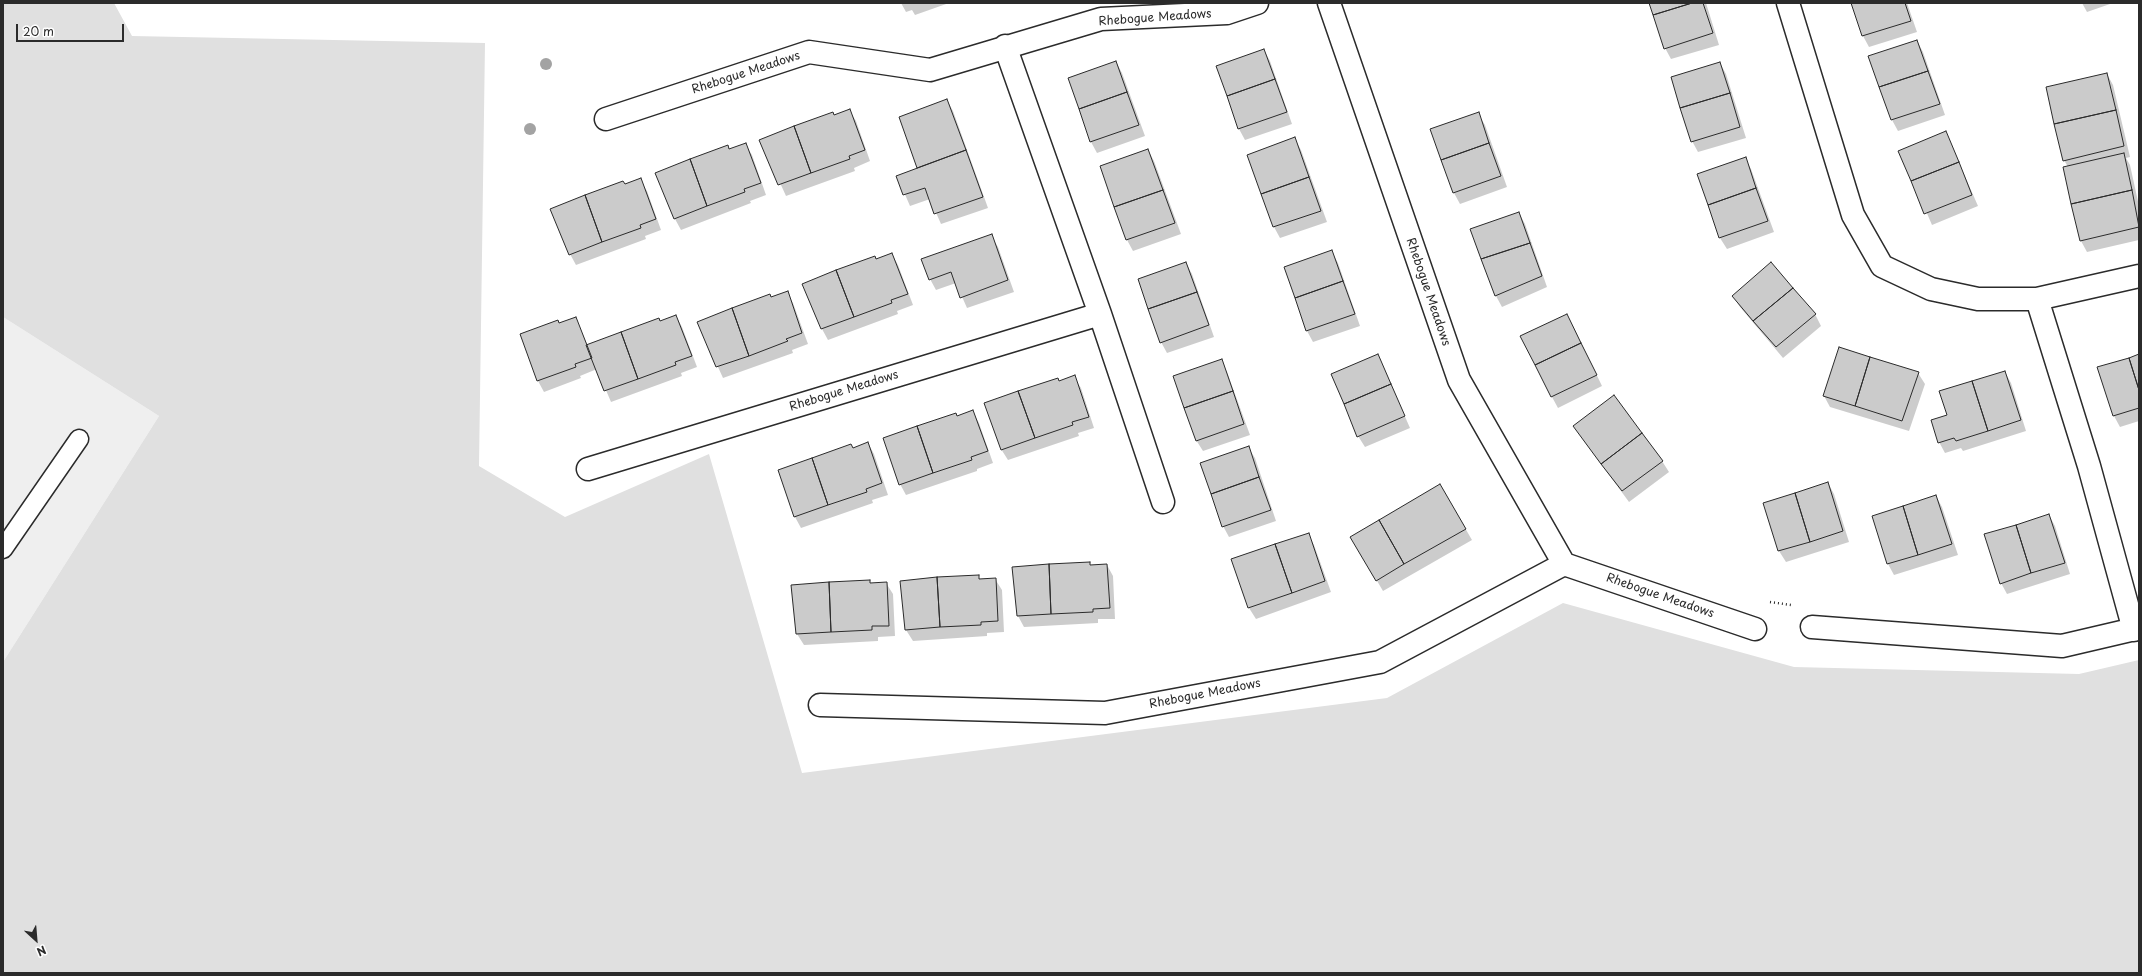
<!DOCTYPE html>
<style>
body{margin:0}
#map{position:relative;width:2142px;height:976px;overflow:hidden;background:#fff;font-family:"Playpen Sans",sans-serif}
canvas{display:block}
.frame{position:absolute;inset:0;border:4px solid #2b2b2b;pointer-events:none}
.north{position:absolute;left:16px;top:920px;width:40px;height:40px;-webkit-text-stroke:3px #fff;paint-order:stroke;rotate:154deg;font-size:11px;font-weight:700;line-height:16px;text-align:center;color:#2b2b2b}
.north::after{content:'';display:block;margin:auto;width:14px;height:18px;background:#2b2b2b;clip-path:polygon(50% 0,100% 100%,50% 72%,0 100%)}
.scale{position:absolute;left:16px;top:24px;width:108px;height:18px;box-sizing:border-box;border:2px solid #2b2b2b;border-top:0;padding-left:5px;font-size:12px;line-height:14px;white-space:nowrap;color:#2b2b2b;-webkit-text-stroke:3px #fff;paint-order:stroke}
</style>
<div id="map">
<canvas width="2142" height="976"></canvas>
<div class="frame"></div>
<div class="north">N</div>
<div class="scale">20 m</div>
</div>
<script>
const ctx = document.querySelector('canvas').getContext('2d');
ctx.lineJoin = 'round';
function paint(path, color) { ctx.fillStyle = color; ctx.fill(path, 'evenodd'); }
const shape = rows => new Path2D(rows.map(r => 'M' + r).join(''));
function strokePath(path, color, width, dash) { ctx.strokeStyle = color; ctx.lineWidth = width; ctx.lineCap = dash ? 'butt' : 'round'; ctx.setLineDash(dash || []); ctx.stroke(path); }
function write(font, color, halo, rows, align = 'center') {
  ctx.font = font + ' "Playpen Sans",sans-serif'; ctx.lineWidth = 4; ctx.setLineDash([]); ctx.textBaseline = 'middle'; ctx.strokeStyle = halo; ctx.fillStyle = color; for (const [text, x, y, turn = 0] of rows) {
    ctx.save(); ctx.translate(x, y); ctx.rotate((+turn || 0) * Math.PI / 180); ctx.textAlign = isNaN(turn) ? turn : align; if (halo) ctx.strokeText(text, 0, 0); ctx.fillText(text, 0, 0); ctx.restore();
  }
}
paint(shape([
 [3,317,159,416,3,662]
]), '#efefef');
paint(shape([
 [3,3,114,3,132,36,485,43,479,466,565,517,709,454,802,773,1387,698,1563,603,1794,667,2079,674,2139,660,2139,973,3,973,3,662,159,416,3,317]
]), '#e0e0e0');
paint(shape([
 [901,3,949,3,915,15,912,10,906,12],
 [1650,3,1706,3,1719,45,1671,59,1665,48],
 [1853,3,1907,3,1917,32,1869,47,1863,36],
 [2082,3,2113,3,2087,12],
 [1917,41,1923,52,1945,115,1898,131,1892,120,1870,57],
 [1264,50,1270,61,1292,124,1245,140,1239,129,1217,66],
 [1116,62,1122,73,1145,136,1097,153,1091,142,1069,78],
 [1720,63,1726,74,1746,138,1698,152,1692,141],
 [2107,74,2113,85,2130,157,2126,158,2130,165,2139,206,2139,240,2087,252,2081,241,2064,168,2068,167,2064,160],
 [947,100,953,111,988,208,941,224,930,199,910,206,897,176,919,168,900,117],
 [849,110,856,121,870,161,854,168,855,171,786,196,761,141],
 [1478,114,1485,125,1507,187,1460,204,1454,193],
 [1946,133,1978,206,1932,225,1900,151],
 [1294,138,1301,150,1327,222,1280,238,1274,227,1248,155],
 [745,144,752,155,766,195,750,201,751,203,681,230,675,219,728,146,729,150],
 [1148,150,1154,161,1181,234,1133,251,1127,240,1101,167],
 [1745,158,1751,169,1774,232,1727,249,1720,238,1698,174],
 [640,180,647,191,661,230,645,236,646,239,576,265,570,254,625,185],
 [1519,213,1525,224,1547,287,1502,307,1496,296,1472,229],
 [991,236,998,247,1014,292,967,308,956,283,936,290,930,279],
 [1332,252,1338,263,1360,326,1313,342,1307,331,1285,268],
 [892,254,898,265,913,305,897,311,898,314,828,340,822,329,876,260],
 [1186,263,1192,274,1214,337,1167,353,1161,342],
 [787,292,793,303,808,344,792,350,793,353,723,378,698,323],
 [1733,296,1815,314,1821,326,1783,358,1740,307],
 [676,316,682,327,697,367,681,373,682,376,611,402,597,369,580,376,581,378,544,392,538,381,521,335,575,318,588,346],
 [1573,326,1602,386,1558,408,1552,397],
 [1378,355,1410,428,1365,447,1358,436],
 [2139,355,2139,421,2120,427,2114,416],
 [1221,361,1227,372,1250,435,1203,451,1196,440],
 [2005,372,2011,383,2026,431,1963,451,1961,448,1945,453,1939,442,1948,416],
 [1918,373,1925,384,1909,431,1830,407,1824,396],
 [1074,377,1081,388,1094,428,1078,433,1079,436,1008,460,1001,449,1059,382],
 [973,412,979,423,993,463,977,469,977,471,906,495,900,484,957,417],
 [1574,427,1662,461,1669,472,1629,502],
 [868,443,874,454,888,495,872,500,873,503,801,528,795,517,853,449],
 [1248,447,1255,458,1276,521,1229,537,1223,526],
 [1828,483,1834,494,1849,542,1786,562,1779,551,1764,503],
 [1440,485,1472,540,1383,591,1351,537],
 [1936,496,1942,507,1958,555,1894,575,1888,564,1873,516],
 [2049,515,2055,526,2070,574,2007,594,2001,583],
 [1308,534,1314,545,1331,592,1256,619,1249,608,1232,560],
 [1089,563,1091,566,1107,565,1113,576,1115,619,1098,619,1098,623,1024,627,1018,616],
 [978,576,980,579,995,579,1002,590,1004,632,987,633,987,636,913,641,906,630],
 [869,581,871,584,886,583,893,594,895,636,878,637,878,641,804,645,797,634,792,586]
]), '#0003');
const building = shape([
 [1649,3,1692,3,1653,15,1649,3],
 [1692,3,1703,3,1713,33,1664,49,1653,15,1692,3],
 [1851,3,1905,3,1911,21,1862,36,1851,3],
 [1917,40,1928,71,1879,87,1868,56,1917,40],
 [1264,49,1275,79,1227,96,1216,66,1264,49],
 [1116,61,1127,92,1079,109,1068,78,1116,61],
 [1720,62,1730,93,1680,108,1671,77,1720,62],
 [1928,71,1940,104,1891,120,1879,87,1928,71],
 [2107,73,2116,110,2054,124,2046,87,2107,73],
 [1275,79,1287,112,1238,129,1227,96,1275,79],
 [1127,92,1139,125,1090,142,1079,109,1127,92],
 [1730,93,1740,127,1691,142,1680,108,1730,93],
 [947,99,966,150,917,168,899,117,947,99],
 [850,109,865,150,849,156,850,159,811,173,794,126,833,112,834,115,850,109],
 [2116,110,2124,146,2063,161,2054,124,2116,110],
 [1479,112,1489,143,1441,160,1430,129,1479,112],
 [794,126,811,173,778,185,759,140,794,126],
 [1946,131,1959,162,1911,181,1898,151,1946,131],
 [1295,137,1309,177,1261,194,1247,155,1295,137],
 [746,143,761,183,744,189,745,192,707,206,690,159,728,145,729,149,746,143],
 [1489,143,1501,176,1453,193,1441,160,1489,143],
 [1148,149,1163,190,1114,207,1100,166,1148,149],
 [966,150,983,197,934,214,925,188,903,195,896,176,966,150],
 [2124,153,2132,190,2071,204,2063,167,2124,153],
 [1746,157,1756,188,1708,205,1697,174,1746,157],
 [690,159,707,206,674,219,655,173,690,159],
 [1959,162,1972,195,1924,214,1911,181,1959,162],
 [1309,177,1321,211,1273,227,1261,194,1309,177],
 [641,178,656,219,640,225,641,228,602,242,585,195,623,181,625,184,641,178],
 [1756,188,1768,221,1719,238,1708,205,1756,188],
 [1163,190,1175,223,1126,240,1114,207,1163,190],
 [2132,190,2139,227,2080,241,2071,204,2132,190],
 [585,195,602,242,569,255,550,209,585,195],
 [1519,212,1530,243,1481,259,1470,229,1519,212],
 [992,234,1008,280,960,298,951,272,929,280,921,259,992,234],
 [1530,243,1542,276,1495,296,1481,259,1530,243],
 [1332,250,1343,281,1295,298,1284,267,1332,250],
 [892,253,908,294,891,300,892,303,854,317,836,270,875,256,876,259,892,253],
 [1186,262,1197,292,1148,309,1138,279,1186,262],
 [1771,262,1793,288,1753,321,1732,296,1771,262],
 [836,270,854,317,821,329,802,284,836,270],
 [1343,281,1355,314,1306,331,1295,298,1343,281],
 [1793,288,1816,314,1776,347,1753,321,1793,288],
 [788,291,802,333,786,339,788,341,749,356,732,308,770,294,771,297,788,291],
 [1197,292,1209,325,1160,343,1148,309,1197,292],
 [732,308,749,356,716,367,697,322,732,308],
 [1567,314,1581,343,1535,365,1520,336,1567,314],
 [676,315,692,356,675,362,676,365,638,379,621,332,659,318,660,321,676,315],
 [576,317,592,358,575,364,576,367,537,381,520,334,558,320,559,323,576,317],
 [621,332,638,379,604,391,586,345,621,332],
 [1581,343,1597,375,1551,397,1535,365,1581,343],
 [1839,347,1870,357,1855,406,1823,396,1839,347],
 [1378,354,1391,384,1344,404,1331,374,1378,354],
 [2139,354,2139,390,2129,358,2139,354],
 [1870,357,1919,372,1902,421,1855,406,1870,357],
 [2129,358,2139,390,2139,408,2113,416,2097,367,2129,358],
 [1222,359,1233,391,1184,408,1173,376,1222,359],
 [2005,371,2021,420,1988,431,1972,381,2005,371],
 [1075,375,1089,417,1072,422,1073,425,1035,438,1018,391,1058,378,1059,381,1075,375],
 [1972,381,1988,431,1956,441,1954,438,1938,443,1931,420,1947,415,1939,391,1972,381],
 [1391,384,1405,416,1357,437,1344,404,1391,384],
 [1018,391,1035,438,1001,450,984,403,1018,391],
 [1233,391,1244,424,1196,441,1184,408,1233,391],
 [1614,395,1642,433,1601,464,1573,426,1614,395],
 [973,410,988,451,971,457,972,460,933,473,917,426,956,413,957,416,973,410],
 [917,426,933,473,899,485,883,438,917,426],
 [1642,433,1663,461,1622,491,1601,464,1642,433],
 [868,442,882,483,866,489,867,492,828,505,812,458,851,444,853,448,868,442],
 [1249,446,1259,477,1211,494,1200,463,1249,446],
 [812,458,828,505,794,517,778,470,812,458],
 [1259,477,1271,510,1222,527,1211,494,1259,477],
 [1828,482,1843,531,1810,542,1795,493,1828,482],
 [1440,484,1466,529,1404,564,1379,520,1440,484],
 [1795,493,1810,542,1778,551,1763,503,1795,493],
 [1936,495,1952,544,1918,555,1903,506,1936,495],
 [1903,506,1918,555,1887,564,1872,516,1903,506],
 [2049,514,2065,563,2031,573,2016,525,2049,514],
 [1379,520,1404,564,1376,581,1350,537,1379,520],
 [2016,525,2031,573,2000,584,1984,534,2016,525],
 [1309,533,1325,581,1292,593,1275,544,1309,533],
 [1275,544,1292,593,1248,608,1231,559,1275,544],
 [1090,562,1090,565,1107,564,1110,608,1093,609,1093,612,1051,614,1049,564,1090,562],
 [1049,564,1051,614,1017,616,1012,567,1049,564],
 [979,575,979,579,996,578,998,621,981,622,981,625,940,627,937,577,979,575],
 [937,577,940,627,905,630,900,581,937,577],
 [870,580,870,583,887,582,889,626,872,626,872,630,831,632,829,582,870,580],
 [829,582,831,632,796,634,791,585,829,582]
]);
paint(building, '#cbcbcb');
strokePath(building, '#2b2b2b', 1);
const service = shape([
 [3,549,79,439]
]);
const minor = shape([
 [1788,3,1853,215,1882,266,1931,289,1978,299,2037,299,2139,276],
 [1005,46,1100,314,1163,502],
 [606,119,809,52,930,70,1101,19,1227,13,1257,3],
 [2037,299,2089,466,2134,630],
 [588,469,1100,314],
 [1564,564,1755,629],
 [1812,627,2062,646,2139,628],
 [820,705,1105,713,1380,662,1564,564,1459,380,1329,3]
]);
strokePath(service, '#2b2b2b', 21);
strokePath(minor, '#2b2b2b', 25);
strokePath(shape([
 [1770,602,1791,605]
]), '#2b2b2b', 2.5, [1, 3]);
strokePath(service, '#fff', 18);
strokePath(minor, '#fff', 22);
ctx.fillStyle = '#a3a3a3';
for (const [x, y] of [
 [546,64],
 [530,129]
]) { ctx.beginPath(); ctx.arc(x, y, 6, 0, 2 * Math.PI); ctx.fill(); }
write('12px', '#2b2b2b', '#fff', [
 ["Rhebogue Meadows",1155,18,-4],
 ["Rhebogue Meadows",746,73,-18],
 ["Rhebogue Meadows",1428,292,71],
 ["Rhebogue Meadows",844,391,-17],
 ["Rhebogue Meadows",1660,596,19],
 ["Rhebogue Meadows",1205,694,-11]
]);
</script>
